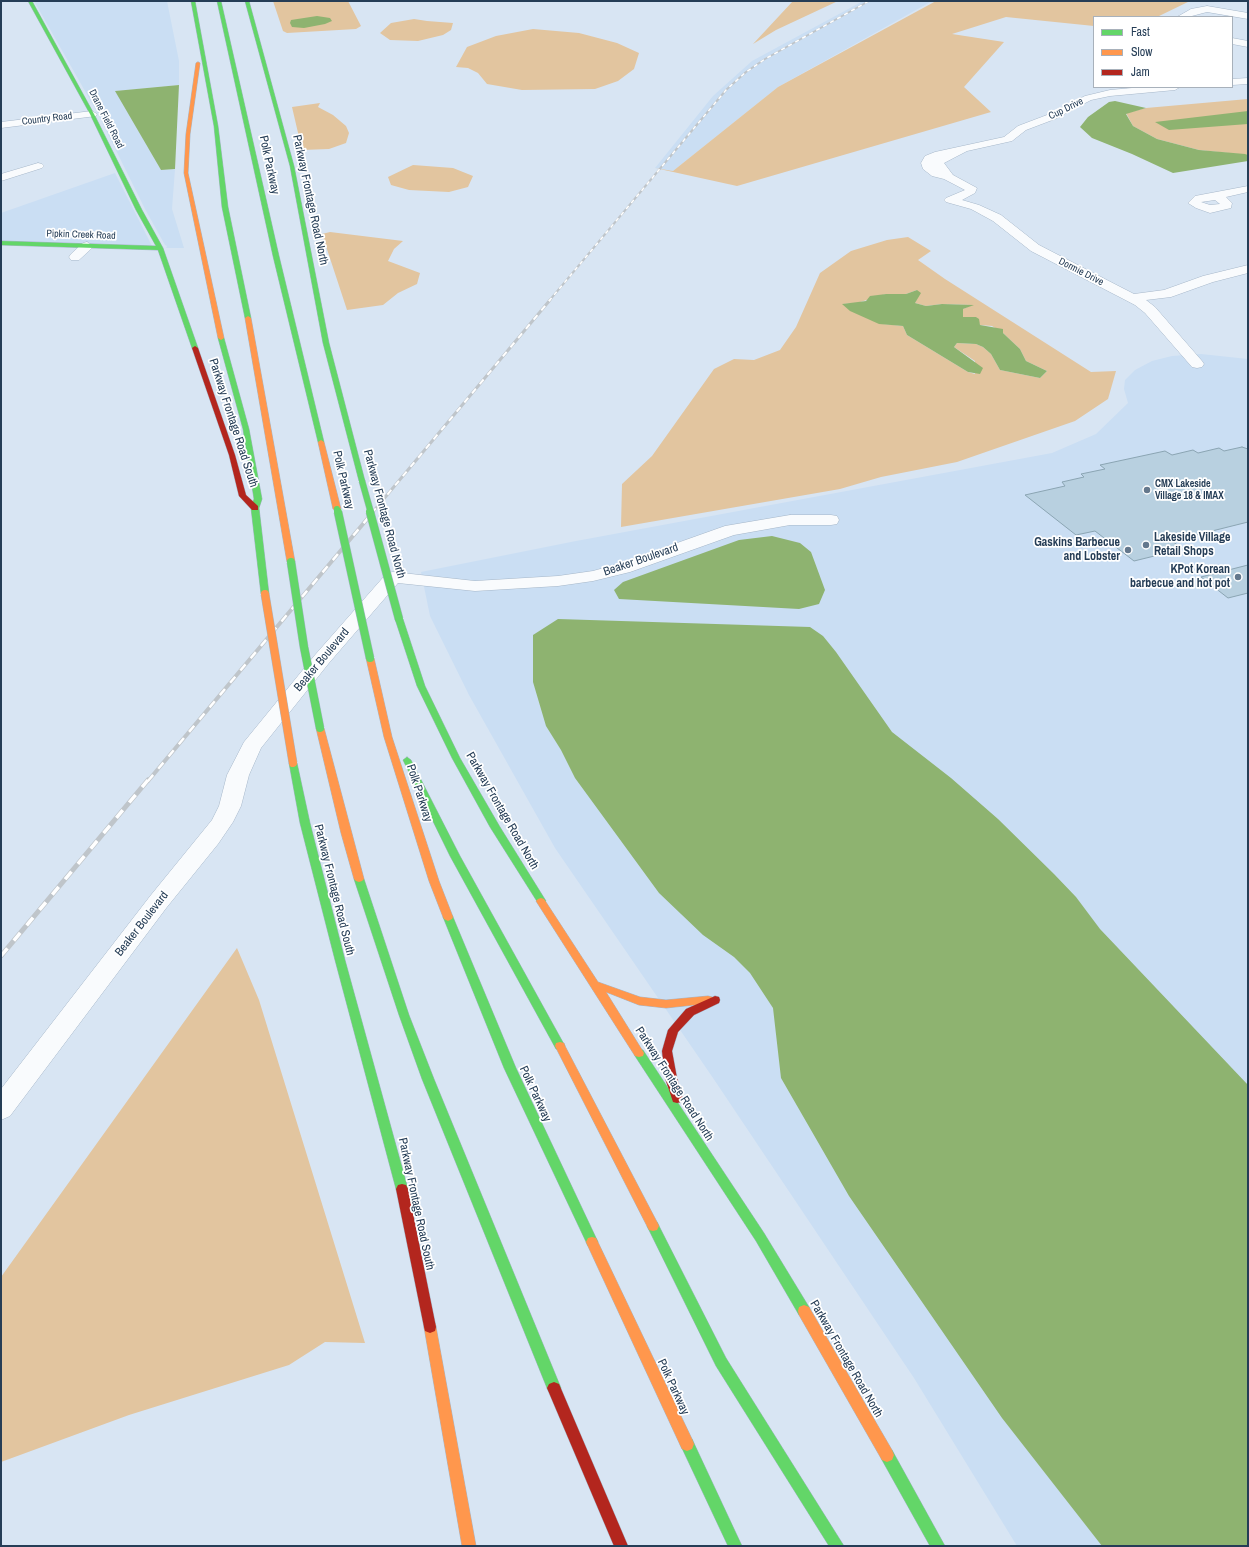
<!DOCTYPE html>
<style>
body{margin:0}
#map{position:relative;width:1249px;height:1547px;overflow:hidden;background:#d8e5f3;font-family:"Archivo Narrow",sans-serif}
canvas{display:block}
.frame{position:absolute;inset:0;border:2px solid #253d56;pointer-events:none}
.legend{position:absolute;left:1093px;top:16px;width:140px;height:72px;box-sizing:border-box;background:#fff;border:1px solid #a8b1bb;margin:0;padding:5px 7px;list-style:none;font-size:12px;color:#253d56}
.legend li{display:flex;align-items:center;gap:8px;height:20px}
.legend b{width:20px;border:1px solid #a8b1bb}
</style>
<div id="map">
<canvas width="1249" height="1547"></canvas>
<div class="frame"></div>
<ul class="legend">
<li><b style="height:5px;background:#63d668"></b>Fast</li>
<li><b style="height:5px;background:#ff974d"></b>Slow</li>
<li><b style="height:5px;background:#b3261e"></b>Jam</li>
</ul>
</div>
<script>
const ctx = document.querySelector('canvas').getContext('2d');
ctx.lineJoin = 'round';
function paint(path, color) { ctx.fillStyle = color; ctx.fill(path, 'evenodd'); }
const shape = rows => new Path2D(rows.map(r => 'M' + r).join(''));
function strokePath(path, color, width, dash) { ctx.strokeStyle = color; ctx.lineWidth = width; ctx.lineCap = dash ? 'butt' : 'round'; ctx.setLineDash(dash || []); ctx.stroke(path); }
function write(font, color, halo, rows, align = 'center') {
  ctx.font = font + ' "Archivo Narrow",sans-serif'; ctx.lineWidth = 3.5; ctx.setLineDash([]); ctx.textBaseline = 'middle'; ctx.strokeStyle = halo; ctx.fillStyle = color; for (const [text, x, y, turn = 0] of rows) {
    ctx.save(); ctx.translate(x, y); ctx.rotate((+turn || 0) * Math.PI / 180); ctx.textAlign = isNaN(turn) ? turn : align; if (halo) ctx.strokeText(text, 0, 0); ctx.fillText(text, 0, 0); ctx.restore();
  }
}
paint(shape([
 [34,1,167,1,179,61,179,85,116,91,161,170,175,169,172,209,184,248,166,248,167,246,165,245,145,209,98,114],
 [863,1,932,1,778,87,673,171,655,168,713,96,752,61],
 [115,173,152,246,1,241,1,213],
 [1201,354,1248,359,1248,1546,1017,1546,914,1378,711,1075,555,848,469,695,430,616,421,572,576,541,1052,453,1096,434,1128,403,1124,389,1125,380,1135,370,1152,361,1172,356]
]), '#cadef3');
paint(shape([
 [273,1,348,1,361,26,356,29,287,33,283,31],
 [793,1,838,1,776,30,753,44],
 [936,1,1190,1,1157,17,1094,17,1094,26,1006,17,952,34,1004,42,964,87,991,112,737,186,655,168,673,171,778,87],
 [414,19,427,21,453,23,451,30,443,35,418,41,390,40,380,33,391,23],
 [533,29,579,33,617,43,639,53,634,69,618,81,595,89,522,90,487,84,478,73,468,68,456,67,467,47,496,36],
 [1248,99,1248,155,1199,150,1157,139,1133,126,1126,113,1146,108],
 [320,103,318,107,333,115,346,126,349,133,346,143,329,149,302,150,292,107],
 [413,165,453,168,473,176,468,187,449,192,409,190,391,185,388,177],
 [330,232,403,241,394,249,388,261,420,273,417,284,398,293,383,305,347,310,322,234],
 [908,237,931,251,918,260,945,279,1091,372,1116,371,1108,399,1075,421,957,462,881,477,840,489,621,527,622,484,652,456,714,369,734,359,754,360,780,350,796,327,820,273,851,251,887,240],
 [917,290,917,297,915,303,926,306,942,304,972,305,963,309,963,317,976,317,980,325,992,326,1003,333,1020,349,1026,361,1047,371,1040,378,1000,370,991,354,983,347,976,344,957,343,954,347,975,361,975,374,968,372,907,335,903,326,883,324,843,304,857,303,886,294,906,294],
 [237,948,259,1000,365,1343,325,1342,289,1365,129,1415,1,1462,1,1277]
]), '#e2c59f');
paint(shape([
 [317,16,330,18,332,21,325,24,304,28,292,27,290,23,291,20],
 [179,85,175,169,161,170,115,91],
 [1115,101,1146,108,1126,114,1133,126,1157,139,1199,150,1245,154,1248,155,1248,161,1173,173,1132,154,1092,138,1080,127,1088,117,1109,102],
 [1248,111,1248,124,1169,130,1155,122],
 [917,290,921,293,915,303,926,306,942,304,974,305,963,309,963,317,976,317,979,319,980,325,1003,329,1003,333,1020,349,1026,361,1047,371,1040,378,1000,370,991,354,983,347,976,344,957,343,954,347,983,368,980,374,968,372,907,335,903,326,879,324,850,311,842,304,866,301,870,296,886,294,906,294],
 [772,536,800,543,811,552,825,590,819,604,799,609,619,599,614,590,623,582,739,540],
 [558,619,810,627,823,636,836,652,892,732,951,778,998,819,1054,874,1076,897,1100,929,1248,1085,1248,1546,1102,1546,1002,1418,849,1196,781,1078,773,1008,750,973,734,957,703,935,659,893,575,778,561,750,546,726,533,682,533,635]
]), '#8eb370');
const building = shape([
 [1242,447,1248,449,1248,522,1172,541,1183,549,1134,561,1095,531,1076,535,1025,495,1065,486,1062,482,1084,477,1081,474,1105,469,1100,465,1165,451,1172,455,1193,450,1198,453,1219,448,1224,451,1242,447],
 [1248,565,1248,593,1228,598,1201,577,1248,565]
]);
paint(building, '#b8d0e0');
strokePath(building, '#8ba5b3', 1);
const street = shape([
 [1207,6,1248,13,1248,19,1207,12,1188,17,1177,17,1191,9,1207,6],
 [1232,38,1248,41,1248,47,1232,44,1232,38],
 [1248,78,1248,84,1232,85,1232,79,1248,78],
 [1143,87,1180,87,1175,90,1110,96,1091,100,1055,119,1026,130,1012,141,967,151,944,163,953,175,977,188,975,193,962,200,979,205,1001,215,1039,245,1134,294,1164,290,1203,276,1248,265,1248,273,1213,282,1171,297,1146,300,1155,307,1202,361,1204,364,1202,367,1197,368,1192,367,1145,313,1135,305,1031,251,993,221,971,209,946,202,944,200,946,198,965,190,944,179,932,176,923,169,921,163,925,156,935,152,1004,137,1018,126,1047,115,1085,96,1110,90,1143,87],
 [92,111,97,114,96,116,1,128,1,122,92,111],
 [38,163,42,164,44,166,42,168,1,181,1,174,38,163],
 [1248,186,1248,192,1226,197,1232,203,1231,208,1210,213,1196,208,1188,203,1195,196,1248,186],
 [1215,200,1220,204,1210,205,1201,202,1215,200],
 [87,242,93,246,91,249,79,260,71,260,69,257,71,254,83,243,87,242],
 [790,515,831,515,837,516,839,520,837,524,831,525,790,525,734,535,630,572,593,581,558,586,475,591,398,583,329,663,261,748,249,775,241,806,233,822,218,844,167,907,10,1116,1,1120,1,1089,151,895,212,820,219,806,227,775,244,742,315,655,387,573,393,572,475,581,558,576,593,571,618,564,725,526,790,515]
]);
const fast = shape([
 [28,1,32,1,94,114,142,210,163,248,198,348,197,349,192,348,158,250,1,245,1,241,156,246,136,210,90,114,28,1],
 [191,1,195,1,218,126,228,207,251,318,248,320,245,318,222,207,214,126,191,1],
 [217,1,221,1,279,256,324,442,321,444,318,442,273,256,217,1],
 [245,1,249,1,294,166,329,343,365,481,362,483,359,481,323,343,290,166,245,1],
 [221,336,224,338,249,429,262,499,259,508,269,594,265,596,261,594,251,508,254,499,243,429,218,338,221,336],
 [396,617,399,617,403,619,425,686,460,758,500,827,546,901,544,903,538,903,490,827,452,758,417,686,395,619,396,617],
 [407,757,411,760,460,856,565,1046,564,1049,560,1050,556,1049,450,856,403,760,407,757],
 [293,760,297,763,310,823,345,960,408,1189,406,1193,402,1194,398,1193,396,1189,335,960,300,823,289,763,293,760],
 [359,876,362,877,364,879,409,1015,434,1079,561,1388,559,1392,554,1394,549,1392,547,1388,422,1079,399,1015,354,879,356,877,359,876],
 [448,913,452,915,453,917,516,1068,598,1242,596,1246,592,1247,588,1246,504,1068,443,917,444,915,448,913],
 [639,1049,643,1050,764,1233,809,1307,810,1311,809,1315,804,1317,799,1315,756,1241,635,1056,634,1053,635,1050,639,1049],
 [653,1221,657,1222,726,1358,844,1546,829,1546,716,1366,647,1226,649,1222,653,1221],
 [687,1437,692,1439,742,1546,728,1546,680,1444,682,1439,687,1437],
 [887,1448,892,1450,945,1546,930,1546,882,1460,880,1455,882,1450,887,1448]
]);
const slow = shape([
 [198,62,200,63,190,134,188,173,224,338,221,340,218,338,184,173,186,134,196,63,198,62],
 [248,316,251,318,295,562,291,564,287,562,245,318,248,316],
 [321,440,324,442,341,509,337,511,333,509,318,442,321,440],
 [367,656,370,656,374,658,392,737,439,881,453,917,452,919,448,921,444,919,443,917,429,881,384,737,366,658,367,656],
 [320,725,324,728,364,879,362,881,359,882,356,881,354,879,341,833,316,728,320,725],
 [541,898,544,899,598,982,640,997,666,1000,708,996,712,997,713,1000,712,1003,666,1008,639,1005,606,992,644,1053,643,1056,639,1057,635,1056,536,901,538,899,541,898],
 [560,1042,564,1043,565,1046,657,1222,659,1226,657,1230,653,1231,649,1230,555,1046,556,1043,560,1042],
 [592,1237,596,1238,692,1439,694,1444,692,1449,687,1451,682,1449,586,1242,588,1238,592,1237],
 [804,1305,809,1307,892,1450,894,1455,892,1460,887,1462,882,1460,799,1315,798,1311,799,1307,804,1305],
 [430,1321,435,1323,436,1327,476,1546,462,1546,424,1327,425,1323,430,1321]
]);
const jam = shape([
 [195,346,198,348,235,455,246,495,258,506,258,510,252,510,239,496,229,455,192,348,195,346],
 [715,996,719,997,720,1000,719,1003,694,1015,678,1032,672,1051,677,1078,683,1099,681,1102,677,1103,673,1102,665,1078,662,1051,668,1030,686,1009,715,996],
 [402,1184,406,1185,408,1189,436,1327,435,1331,430,1333,425,1331,424,1327,396,1189,398,1185,402,1184],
 [554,1382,559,1384,628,1546,614,1546,547,1388,549,1384,554,1382]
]);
strokePath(street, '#a6b7c9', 1);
strokePath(fast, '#a6b7c9', 1);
strokePath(slow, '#a6b7c9', 1);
strokePath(jam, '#a6b7c9', 1);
paint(street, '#f9fbfd');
paint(fast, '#63d668');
paint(slow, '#ff974d');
paint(jam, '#b3261e');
const railFar3 = shape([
 [549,301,726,90,746,72,765,59,869,1]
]);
const railFar2 = shape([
 [372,513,550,300]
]);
const railFar1 = shape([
 [148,781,373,512]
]);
const rail = shape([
 [1,956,148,780]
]);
strokePath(railFar3, '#bfc5ca', 2);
strokePath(railFar2, '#bfc5ca', 3);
strokePath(railFar1, '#bfc5ca', 4);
strokePath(rail, '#bfc5ca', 5);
strokePath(railFar3, '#fff', 1.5, [4]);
strokePath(railFar2, '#fff', 2, [6]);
strokePath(railFar1, '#fff', 2.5, [8]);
strokePath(rail, '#fff', 3.5, [10]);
const fastBridgeFar1 = shape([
 [362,481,371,513],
 [337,509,338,513]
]);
const fastBridge = shape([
 [338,512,370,658],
 [370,512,399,619],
 [291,562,304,647,320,728]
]);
const slowBridge = shape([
 [265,594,293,763]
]);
strokePath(fastBridgeFar1, '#a6b7c9', 7, []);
strokePath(fastBridge, '#a6b7c9', 9, []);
strokePath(slowBridge, '#a6b7c9', 9, []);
strokePath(fastBridgeFar1, '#63d668', 6);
strokePath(fastBridge, '#63d668', 8);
strokePath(slowBridge, '#ff974d', 8);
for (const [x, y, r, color] of [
 [1147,490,4,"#64788d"],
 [1146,545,4,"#64788d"],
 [1128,550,4,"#64788d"],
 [1238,577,4,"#64788d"]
]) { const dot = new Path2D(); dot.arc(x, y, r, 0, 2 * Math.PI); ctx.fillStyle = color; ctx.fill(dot); strokePath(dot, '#fff', 1.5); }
write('10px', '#253d56', '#fff', [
 ["Cup Drive",1066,109,-26],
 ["Country Road",47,119,-7],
 ["Drane Field Road",106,119,63],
 ["Pipkin Creek Road",81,235,2],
 ["Dormie Drive",1081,272,27]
]);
write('bold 10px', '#253d56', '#fff', [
 ["CMX Lakeside",1155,484],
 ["Village 18 & IMAX",1155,496]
], 'left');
write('12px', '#253d56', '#fff', [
 ["Polk Parkway",269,165,78],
 ["Parkway Frontage Road North",310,200,78],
 ["Parkway Frontage Road South",233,423,72],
 ["Polk Parkway",343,480,77],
 ["Parkway Frontage Road North",384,514,75],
 ["Beaker Boulevard",641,560,-19],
 ["Beaker Boulevard",322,660,-50],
 ["Polk Parkway",419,793,72],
 ["Parkway Frontage Road North",502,811,60],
 ["Parkway Frontage Road South",334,890,76],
 ["Beaker Boulevard",142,924,-52],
 ["Parkway Frontage Road North",674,1084,57],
 ["Polk Parkway",535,1094,65],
 ["Parkway Frontage Road South",416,1204,78],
 ["Parkway Frontage Road North",846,1359,60],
 ["Polk Parkway",673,1387,65]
]);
write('bold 12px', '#253d56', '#fff', [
 ["Lakeside Village",1154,538,"left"],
 ["Retail Shops",1154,552,"left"],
 ["Gaskins Barbecue",1120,543],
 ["and Lobster",1120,557],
 ["KPot Korean",1230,570],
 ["barbecue and hot pot",1230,584]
], 'right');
</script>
